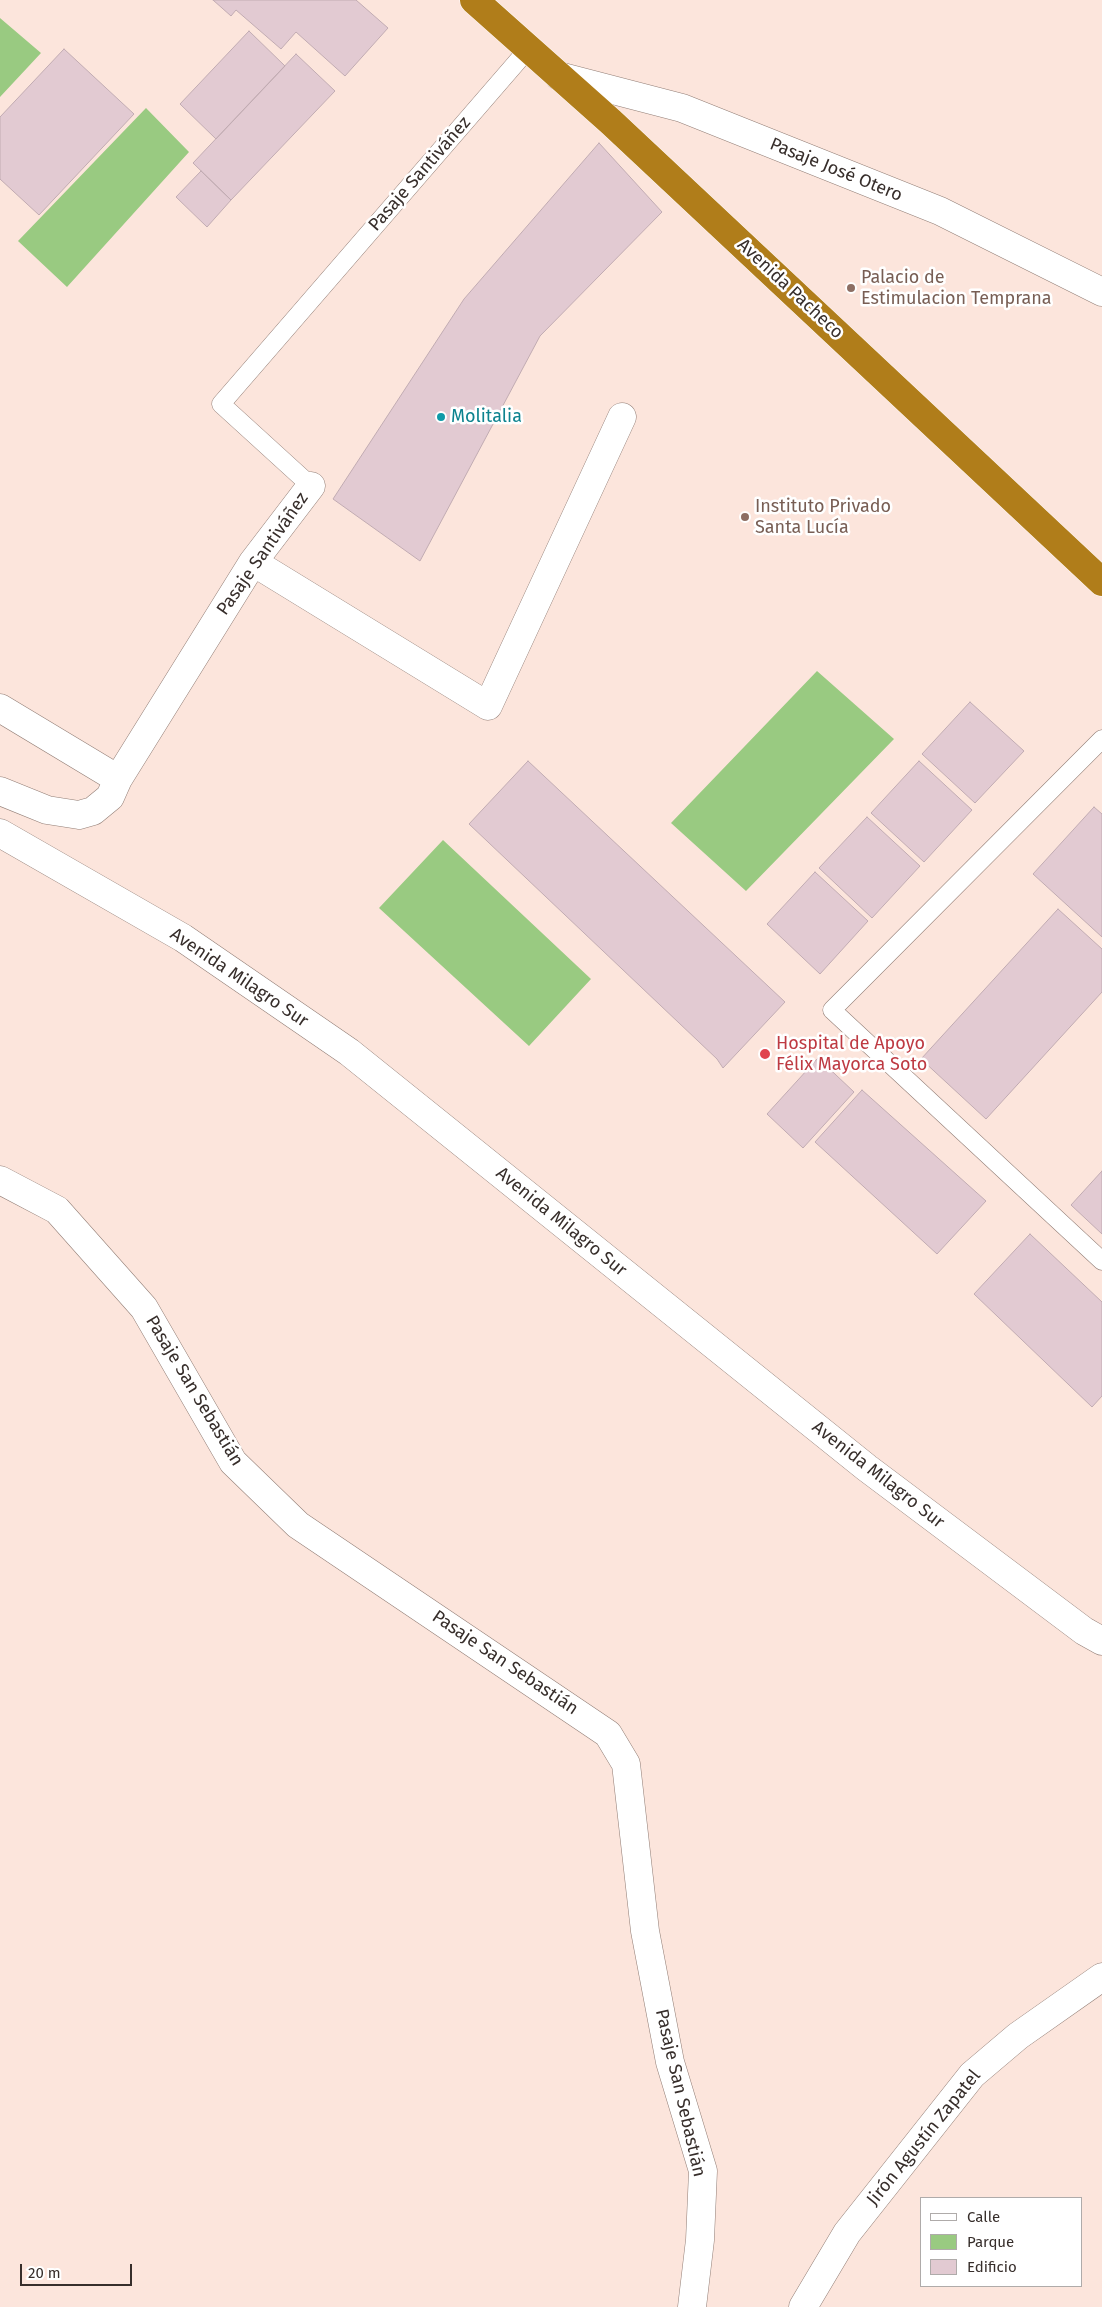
<!DOCTYPE html>
<meta charset="utf-8">
<style>
body{margin:0}
#map{position:relative;width:1102px;height:2307px;overflow:hidden;background:#fce5dc;font-family:"Fira Sans",sans-serif}
canvas{display:block}
.legend{position:absolute;left:920px;top:2197px;width:162px;height:90px;box-sizing:border-box;background:#fff;border:1px solid #afabaa;margin:0;padding:6px 9px;list-style:none;font-size:15px;color:#372e2b}
.legend li{display:flex;align-items:center;gap:10px;height:25px}
.legend b{width:25px;border:1px solid #afabaa}
.scale{position:absolute;left:20px;top:2264px;width:112px;height:22px;box-sizing:border-box;border:2px solid #372e2b;border-top:0;padding-left:6px;font-size:15px;line-height:18px;white-space:nowrap;color:#372e2b;-webkit-text-stroke:4px #fff;paint-order:stroke}
</style>
<div id="map">
<canvas width="1102" height="2307"></canvas>
<ul class="legend">
<li><b style="height:6px;background:#fff"></b>Calle</li>
<li><b style="height:14px;background:#99ca81"></b>Parque</li>
<li><b style="height:14px;background:#e2cad2"></b>Edificio</li>
</ul>
<div class="scale">20 m</div>
</div>
<script>
const ctx = document.querySelector('canvas').getContext('2d');
ctx.lineJoin = 'round';
function paint(path, color) { ctx.fillStyle = color; ctx.fill(path, 'evenodd'); }
const shape = rows => new Path2D(rows.map(r => 'M' + r).join(''));
function strokePath(path, color, width, dash) { ctx.strokeStyle = color; ctx.lineWidth = width; ctx.lineCap = dash ? 'butt' : 'round'; ctx.setLineDash(dash || []); ctx.stroke(path); }
function write(font, color, halo, rows, align = 'center') {
  ctx.font = font + ' "Fira Sans",sans-serif'; ctx.lineWidth = 5; ctx.setLineDash([]); ctx.textBaseline = 'middle'; ctx.strokeStyle = halo; ctx.fillStyle = color; for (const [text, x, y, turn = 0] of rows) {
    ctx.save(); ctx.translate(x, y); ctx.rotate((+turn || 0) * Math.PI / 180); ctx.textAlign = isNaN(turn) ? turn : align; if (halo) ctx.strokeText(text, 0, 0); ctx.fillText(text, 0, 0); ctx.restore();
  }
}
paint(shape([
 [0,18,41,53,0,97],
 [146,108,189,152,67,287,18,241],
 [817,671,894,739,746,891,671,823],
 [443,840,591,979,529,1046,379,908]
]), '#99ca81');
const building = shape([
 [213,0,356,0,388,28,345,76,296,32,281,49,236,10,231,16,213,0],
 [249,31,285,66,216,139,180,104,249,31],
 [64,49,134,114,39,215,0,179,0,117,64,49],
 [296,54,335,91,231,200,193,163,296,54],
 [599,143,662,212,540,336,420,561,333,499,464,299,599,143],
 [201,171,231,200,207,227,176,197,201,171],
 [970,702,1024,751,975,803,922,754,970,702],
 [528,761,785,1002,723,1068,717,1059,469,824,528,761],
 [919,761,972,810,924,862,871,813,919,761],
 [1094,807,1102,814,1102,937,1033,874,1094,807],
 [867,817,920,866,872,918,819,868,867,817],
 [815,872,868,921,820,974,767,924,815,872],
 [1058,909,1102,949,1102,992,986,1119,921,1059,1058,909],
 [818,1058,854,1092,803,1148,767,1114,818,1058],
 [862,1090,986,1201,937,1254,815,1142,862,1090],
 [1102,1171,1102,1234,1071,1205,1102,1171],
 [1030,1234,1102,1302,1102,1396,1092,1407,974,1294,1030,1234]
]);
paint(building, '#e2cad2');
strokePath(building, '#c1abb2', 1);
const lane = shape([
 [311,486,221,404,529,48],
 [1102,739,832,1010,1102,1261]
]);
const street = shape([
 [559,76,682,108,940,211,1102,292],
 [253,562,488,706,622,417],
 [0,708,118,779],
 [0,791,47,810,79,815,93,811,110,797,118,779,253,562,311,486],
 [0,833,183,938,349,1052,867,1468,1084,1631,1102,1641],
 [0,1180,57,1210,144,1308,233,1462,298,1525,608,1734,626,1764,645,1931,670,2062,703,2171,700,2240,692,2307],
 [803,2307,847,2233,972,2075,1018,2036,1102,1977]
]);
const highway = shape([
 [474,0,611,122,1102,582]
]);
strokePath(lane, '#927e76', 19);
strokePath(street, '#927e76', 29);
strokePath(highway, '#fff', 29);
strokePath(lane, '#fff', 18);
strokePath(street, '#fff', 28);
strokePath(highway, '#b07d1a', 28);
for (const [x, y, r, color] of [
 [851,288,5,"#8d6e63"],
 [441,417,5,"#0f9aa8"],
 [745,517,5,"#8d6e63"],
 [765,1054,6,"#e0444e"]
]) { const dot = new Path2D(); dot.arc(x, y, r, 0, 2 * Math.PI); ctx.fillStyle = color; ctx.fill(dot); strokePath(dot, '#fff', 2); }
write('18px', '#372e2b', '#fff', [
 ["Pasaje José Otero",836,170,22],
 ["Pasaje Santiváñez",420,174,-49],
 ["Avenida Pacheco",790,289,43],
 ["Pasaje Santiváñez",263,554,-55],
 ["Avenida Milagro Sur",239,978,34],
 ["Avenida Milagro Sur",561,1222,39],
 ["Pasaje San Sebastián",194,1391,59],
 ["Avenida Milagro Sur",878,1475,38],
 ["Pasaje San Sebastián",505,1663,34],
 ["Pasaje San Sebastián",680,2093,77],
 ["Jirón Agustín Zapatel",924,2138,-51]
]);
write('18px', '#785e54', '#fff', [
 ["Palacio de",861,278],
 ["Estimulacion Temprana",861,299],
 ["Instituto Privado",755,507],
 ["Santa Lucía",755,528]
], 'left');
write('18px', '#0d838f', '#fff', [
 ["Molitalia",451,417]
], 'left');
write('18px', '#be3a42', '#fff', [
 ["Hospital de Apoyo",776,1044],
 ["Félix Mayorca Soto",776,1065]
], 'left');
</script>
